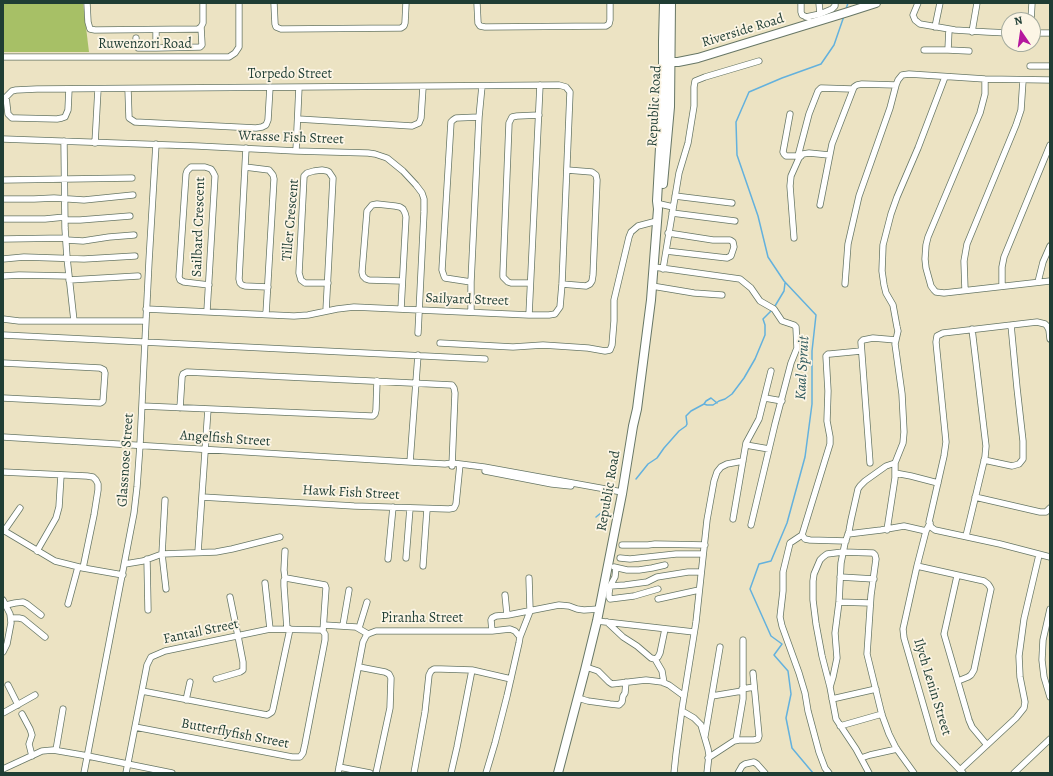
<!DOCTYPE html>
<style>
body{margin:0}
#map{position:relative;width:1053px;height:776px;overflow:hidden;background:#ece3c3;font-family:Alegreya,serif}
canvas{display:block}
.frame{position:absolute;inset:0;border:4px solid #1f3d34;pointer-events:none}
.north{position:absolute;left:1001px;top:12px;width:40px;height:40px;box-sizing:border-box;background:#fcf5e5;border:1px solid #a4ab9e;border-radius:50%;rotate:347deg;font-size:11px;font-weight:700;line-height:16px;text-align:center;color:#1f3d34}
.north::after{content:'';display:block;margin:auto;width:14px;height:18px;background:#b5179e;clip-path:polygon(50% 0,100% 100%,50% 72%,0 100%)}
</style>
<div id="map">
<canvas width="1053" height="776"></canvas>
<div class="frame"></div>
<div class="north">N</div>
</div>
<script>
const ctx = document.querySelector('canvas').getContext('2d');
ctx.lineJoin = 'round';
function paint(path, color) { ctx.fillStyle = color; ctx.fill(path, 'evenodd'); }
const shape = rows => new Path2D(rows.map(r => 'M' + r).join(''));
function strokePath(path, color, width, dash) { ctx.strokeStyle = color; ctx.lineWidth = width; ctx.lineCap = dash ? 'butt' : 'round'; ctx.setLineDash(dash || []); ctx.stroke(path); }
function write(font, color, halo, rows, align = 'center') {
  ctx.font = font + ' Alegreya,serif'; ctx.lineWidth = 3.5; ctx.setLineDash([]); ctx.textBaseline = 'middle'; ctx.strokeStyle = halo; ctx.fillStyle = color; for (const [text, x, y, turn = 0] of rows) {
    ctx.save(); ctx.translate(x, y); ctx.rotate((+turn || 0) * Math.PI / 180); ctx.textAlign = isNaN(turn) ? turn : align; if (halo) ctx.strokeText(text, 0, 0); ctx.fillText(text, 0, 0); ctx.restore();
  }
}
paint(shape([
 [3,3,83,3,89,52,3,52]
]), '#a7c066');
strokePath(shape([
 [846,9,848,3],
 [775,306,784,291,785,283],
 [704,404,706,401,711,398,717,403],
 [636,479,648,464,657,458,664,448,679,431,686,426,687,424,686,416,691,411,704,404,707,405,713,405,719,401,725,399,732,394,744,378,755,359,765,335,765,325,763,319,772,310],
 [596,517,607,508],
 [813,773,792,748,786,718,791,694,788,671,774,655,782,644,771,636,750,589,759,564,771,561,787,523,805,457,812,404,812,351,816,315,784,281,768,257,758,216,737,155,736,122,749,92,782,78,821,64,834,45,844,16]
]), '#63b1dd', 1.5);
const street = shape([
 [87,3,88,22,90,29,95,30,198,29,201,27,203,23,203,3],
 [274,3,275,24,276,27,281,29,401,28,404,26,405,23,406,3],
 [477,3,478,23,480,26,485,27,606,26,609,24,610,20,610,3],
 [801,3,801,12,802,15,809,18],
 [819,3,820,14],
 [918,3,913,15,915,20,920,24,955,30,987,32,1009,33],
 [806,17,820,14,832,9,835,6,835,3],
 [1031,20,1032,3],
 [935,27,940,3],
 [972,32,977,3],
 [1033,33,1050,33],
 [136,38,136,45,138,48,156,48,156,30],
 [156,48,200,47,202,45,201,27],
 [924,50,948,50,949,29],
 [948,50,969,51],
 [3,57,229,57,235,53,239,47,239,3],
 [1030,66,1050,66],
 [985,79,985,94,980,113,928,237,926,245,925,259,926,268,931,286,934,290,936,292,944,293,1050,281],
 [69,89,68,110,65,117,62,118,57,119,16,118,12,118,8,114,6,97,12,91,16,90,37,89,559,85,566,87,570,92,562,284,560,307,555,314,549,315,529,315,354,307,337,309,308,315,294,316,146,309],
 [128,89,129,118,135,122,256,128,262,127,266,125,268,120,270,87],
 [790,114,783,152,784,154,786,156,801,156],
 [298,119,412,126,419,123,421,118,423,87],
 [3,139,197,146,296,151,368,153,375,154,387,158,403,171,416,185,422,193,424,199,424,212,418,333],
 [64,141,65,228,67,258,74,321],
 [95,143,98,89],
 [246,148,239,279,240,283,242,285,245,286,268,287],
 [296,151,299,87],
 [798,156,809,114,818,91,821,88,852,89],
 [245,167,269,170,273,175,274,179,266,314],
 [3,180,132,178],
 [675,196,732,203],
 [3,199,34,199,54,198,84,200,133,195],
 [660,204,673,207],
 [820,205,832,144,854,87,857,85,862,84,896,85],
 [672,213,735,221],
 [3,219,45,219,65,217],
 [65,220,80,220,130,216],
 [794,238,790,186,791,176,799,158,803,154,809,153,829,155],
 [3,239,66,238],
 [66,240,83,241,109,237,134,235],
 [666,251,727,258,731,256,734,247,733,242,730,240,713,240,668,233],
 [3,259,24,257,84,259,135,256],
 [654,267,740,279,751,288,760,301,774,309,782,321,794,325,796,327,797,348,791,363,775,424,751,525],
 [663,269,679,173,688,143,694,106,694,87,695,81,705,77,759,61],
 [3,276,19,275,69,276],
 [69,280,138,276],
 [471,282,445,278,444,276,442,270,451,122,453,120,456,118,479,117],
 [1038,282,1043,262,1050,246],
 [530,283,511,283,508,282,503,277,503,273,509,123,512,117,517,116,539,115],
 [562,284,586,286,590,284,592,281,593,275,597,180,596,175,592,172,567,170],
 [845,284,848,244,859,196,890,108,896,85,898,80,902,75,909,74,985,79,1050,80],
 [652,286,694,293,722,295],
 [1002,286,1002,267,1004,257,1050,145],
 [965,290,964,261,967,244,1016,125,1021,110,1023,80],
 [401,309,406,217,405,213,403,209,400,207,395,206,377,204,372,205,367,211,362,272,363,276,366,279,369,280,402,281],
 [207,311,215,176,213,172,211,169,205,167,191,167,187,171,186,174,179,277,180,280,184,282,209,285],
 [326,311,333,178,329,172,327,171,322,170,314,171,307,173,304,176,299,273,301,280,305,283,328,283],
 [471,312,471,282,479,117,482,86],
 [529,315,540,85],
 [3,319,19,321,146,321],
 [3,335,485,359],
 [1050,339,1049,330,1047,326,1045,324,1037,322,943,333,937,336,936,342,946,442,944,456,929,522,931,527,935,530,1000,544,1050,557],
 [440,343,513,347,543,345,588,348,605,351,610,350,612,345,614,321,614,300,629,237,631,232,638,226,657,221],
 [3,363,100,368,104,370,105,373,103,401,102,402,100,403,3,398],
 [765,398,782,401],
 [142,406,371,416,373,416,375,414,376,410,377,381],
 [180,408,182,377,183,374,187,372,452,385,454,388,455,393,452,466],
 [3,437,410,462,445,464,452,463,484,467,622,492],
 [746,445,769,449],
 [984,460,1012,466,1019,464,1023,459,1023,441,1017,388,1011,325],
 [410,462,418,355],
 [870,463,861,342,863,340,873,338,896,340],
 [485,471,552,484,571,486],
 [3,472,87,476,93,477,96,480,98,484,98,490,94,515,83,568],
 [895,473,911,476,938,483],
 [202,497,354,506,449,509,454,508,456,504,460,464],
 [975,497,1040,512,1046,512,1050,508],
 [165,500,162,554,166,589],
 [733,519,746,443,759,419,771,371],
 [930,523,926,531,917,566,903,629,904,638,934,742,938,747,963,773],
 [3,530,55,561,83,568,123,575],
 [887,530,895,478,895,463,903,443,904,432,902,394,895,344,898,331,897,327,893,305,886,293,884,285,882,271,883,245,891,214,897,197,918,148,945,77],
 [4,531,20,508],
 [848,534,881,530,904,526,926,531],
 [802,535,805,539,810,540,846,541],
 [966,536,985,457,986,446,972,329],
 [622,545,648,545,655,544,705,545],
 [37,551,56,518,59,507,61,475],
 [198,552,208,409],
 [406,558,410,508],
 [620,558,630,559,676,554,703,554],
 [147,559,148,610],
 [388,559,393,507],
 [125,564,143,561,162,554,216,552,232,549,280,537],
 [423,566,427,509],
 [917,566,984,581,988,584,990,587,991,589,989,598,974,670,971,675,968,677,958,681],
 [614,567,627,570,639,570,652,568,665,565],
 [616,568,615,577,610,586,609,593,609,597,610,599,634,596,658,589],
 [957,576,944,634,969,720,972,727,987,745],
 [840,577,874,579],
 [285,578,284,570,285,551],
 [529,578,530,610],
 [265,583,270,629],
 [610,586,625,585,647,582,657,577,688,572,701,572],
 [505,595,507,615],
 [658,599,699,590],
 [3,600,10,614,11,623,7,644,3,652],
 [839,602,870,603],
 [68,604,78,567],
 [6,605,15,603,23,602,27,604,41,615],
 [1050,609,1043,640,1042,660,1044,677,1050,697],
 [11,618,19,618,23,619,45,637],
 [597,621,694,632],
 [607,622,623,637,637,646,651,658,655,659,662,671,664,683],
 [324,625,356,627,368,634],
 [343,625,349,590],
 [359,628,367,602],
 [287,629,284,586,284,580,286,578,325,585,326,588,323,631],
 [492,631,491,620,492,618,496,616,508,615,559,605,569,606,577,609,584,610,599,609],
 [655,659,658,657,660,653,665,629],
 [359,667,385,672,389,674,391,678,390,708,376,773],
 [586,667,598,671,609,682,612,684,646,680,662,682,669,685,684,696],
 [216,679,240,672,243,670,243,662,238,636,230,597],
 [8,685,18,705],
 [830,687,822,656,816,624,813,600,813,581,814,574,820,560,823,557,827,554,843,552,873,553,875,555,876,559,871,595,867,654,882,715,889,734,896,748,914,773],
 [742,689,754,687],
 [142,691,267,715,269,714,272,712,273,709,290,629],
 [712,696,742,691],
 [578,698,588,701,610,704,619,705,622,702,623,696,625,693,626,682],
 [832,699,876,689],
 [186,700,190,682],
 [682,711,694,718,701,725,708,749,709,755,707,773],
 [3,713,35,695],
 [22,714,30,729,32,735,29,744,32,756],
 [840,726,882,714],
 [705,736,720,647],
 [736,740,743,699,743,640],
 [56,750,63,709],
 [708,758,734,741,739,740,754,740,758,739,759,736,753,673],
 [861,758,870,755,897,749],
 [339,767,370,773],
 [3,769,42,751,53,750,88,756,172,773],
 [960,770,1016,718,1024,708,1025,702,1020,677,1019,656,1024,619,1039,555],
 [84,773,134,513,137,487,140,445,145,341,149,261,156,144],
 [126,773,147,665,151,657,165,651,270,629,322,630,325,634,325,640,305,744,303,753,300,757,292,757,135,727],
 [338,773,363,642,366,636,368,634,376,631,492,631,510,629,515,631,520,637],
 [414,773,425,712,429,675,431,671,434,669,441,669,472,670,511,679],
 [451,773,457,747,472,670],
 [486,773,495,743,507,696,519,643,520,637,531,609],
 [674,773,676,754,682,709,696,622,707,520,714,481,717,472,721,467,727,464,743,461],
 [738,773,742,766,745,764,754,762,757,764,765,773],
 [829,773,825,768,819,752,808,711,805,693,799,673,782,626,780,617,783,591,783,572,790,543,802,535,830,444,830,437,827,421,828,391,826,356,828,354,830,354,861,351],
 [869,773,856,749,836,719,830,687,833,677,837,658,835,633,839,602,841,563,845,543,849,531,851,520,858,489,860,486,865,481,886,466,895,463],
 [1014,773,1050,739]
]);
const secondary = shape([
 [663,62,678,62,698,58,848,12,876,3],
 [663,184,670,107,671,3],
 [558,773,585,670,597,621,622,494,633,426,637,409,651,300,658,209,657,201,663,94,663,41,664,3]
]);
strokePath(street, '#677766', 7);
strokePath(secondary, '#677766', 10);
strokePath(street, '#fff', 5.5);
strokePath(secondary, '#fff', 8);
write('14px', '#1f3d34', '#fcf5e5', [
 ["Riverside Road",743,31,-17],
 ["Ruwenzori Road",145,45],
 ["Torpedo Street",290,75],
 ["Republic Road",655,106,-87],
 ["Wrasse Fish Street",291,138,2],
 ["Tiller Crescent",291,220,-85],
 ["Sailbard Crescent",199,227,-88],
 ["Sailyard Street",467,300,2],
 ["Angelfish Street",225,439,4],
 ["Glassnose Street",126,460,-86],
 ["Republic Road",609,491,-80],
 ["Hawk Fish Street",351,493,3],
 ["Piranha Street",422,619],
 ["Fantail Street",201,632,-12],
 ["Ilych Lenin Street",932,687,73],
 ["Butterflyfish Street",235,734,11]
]);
write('italic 15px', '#305a5e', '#fcf5e5', [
 ["Kaal Spruit",803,368,-87]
]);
</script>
